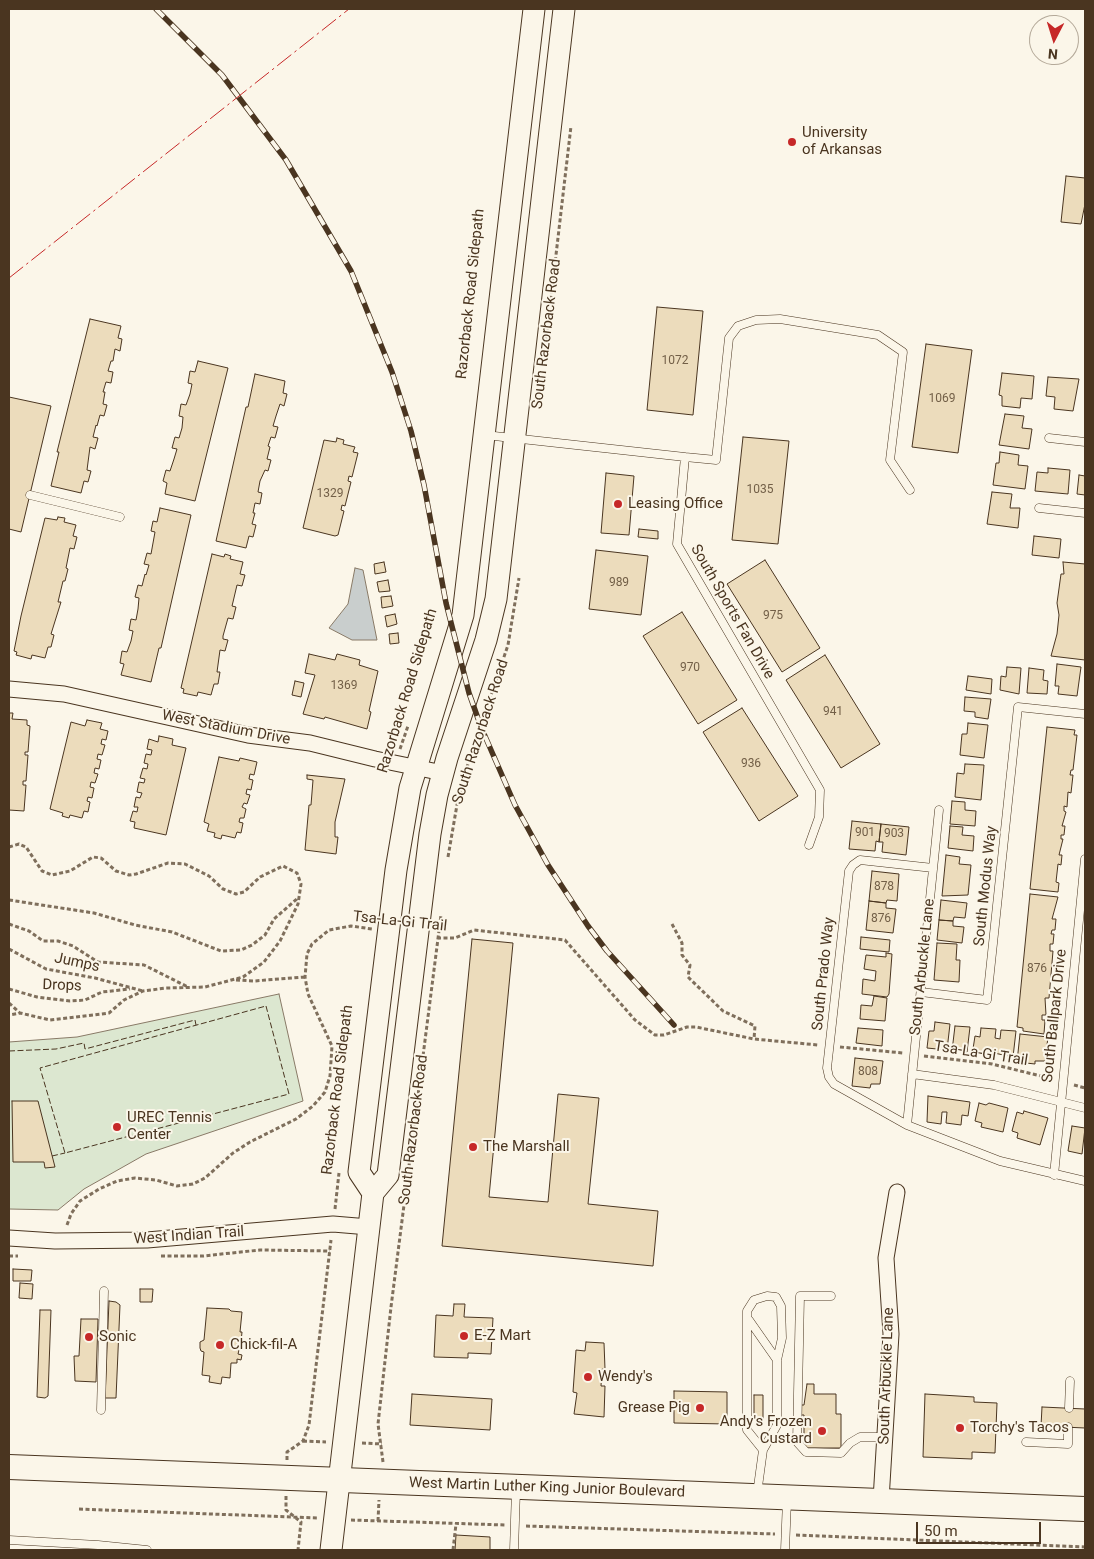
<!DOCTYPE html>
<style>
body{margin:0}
#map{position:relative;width:1094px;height:1559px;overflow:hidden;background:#fbf6e9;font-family:Roboto,sans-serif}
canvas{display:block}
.frame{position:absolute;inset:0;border:10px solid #4a3520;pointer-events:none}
.north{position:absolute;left:1029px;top:15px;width:50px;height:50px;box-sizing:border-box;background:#fbf6e9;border:1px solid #b4a999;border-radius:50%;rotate:185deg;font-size:14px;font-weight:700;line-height:20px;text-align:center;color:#4a3520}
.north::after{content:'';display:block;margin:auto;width:18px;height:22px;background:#c62828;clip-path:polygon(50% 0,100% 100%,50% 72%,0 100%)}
.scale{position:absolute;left:916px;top:1522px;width:125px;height:22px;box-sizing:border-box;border:2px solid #4a3520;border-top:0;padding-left:6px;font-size:15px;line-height:18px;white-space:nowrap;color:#4a3520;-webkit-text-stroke:4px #fbf6e9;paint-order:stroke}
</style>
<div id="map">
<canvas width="1094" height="1559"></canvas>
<div class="frame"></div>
<div class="north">N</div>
<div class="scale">50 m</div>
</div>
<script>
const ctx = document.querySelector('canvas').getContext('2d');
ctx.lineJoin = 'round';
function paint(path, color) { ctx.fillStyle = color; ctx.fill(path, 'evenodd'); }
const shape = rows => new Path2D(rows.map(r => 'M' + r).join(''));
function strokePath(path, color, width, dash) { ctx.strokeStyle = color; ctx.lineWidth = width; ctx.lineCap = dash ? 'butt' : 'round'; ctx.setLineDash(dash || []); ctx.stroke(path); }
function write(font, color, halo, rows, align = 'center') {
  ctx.font = font + ' Roboto,sans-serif'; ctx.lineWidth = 4; ctx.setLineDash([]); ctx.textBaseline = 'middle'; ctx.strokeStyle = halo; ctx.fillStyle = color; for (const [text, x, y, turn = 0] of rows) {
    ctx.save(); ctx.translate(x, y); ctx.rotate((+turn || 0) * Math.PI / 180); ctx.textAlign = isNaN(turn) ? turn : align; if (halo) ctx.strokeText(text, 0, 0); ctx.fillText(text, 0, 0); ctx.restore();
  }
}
const green = shape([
 [279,994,303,1101,146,1154,84,1189,58,1210,9,1209,9,1042,77,1037,279,994]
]);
paint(green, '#dce7d0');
strokePath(green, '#887966', 1);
const water = shape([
 [355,568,363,570,377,640,352,640,329,628,348,604,355,568]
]);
paint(water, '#c9cecd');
strokePath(water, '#887966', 1);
const building = shape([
 [1066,176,1085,178,1085,204,1081,224,1061,222,1066,176],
 [657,307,703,311,693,415,647,410,657,307],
 [90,319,121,326,118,338,122,339,120,351,115,349,113,361,111,361,108,371,113,372,111,383,106,382,103,392,105,392,103,404,107,405,104,416,100,415,97,426,96,425,93,437,98,438,95,449,90,447,87,470,91,471,88,482,84,481,81,493,51,486,59,452,57,452,90,319],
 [926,344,972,350,958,453,912,447,926,344],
 [198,361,228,368,195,501,165,494,167,483,163,481,166,470,170,471,174,459,177,449,172,448,175,437,179,438,182,428,183,417,179,416,181,404,186,405,190,394,192,384,188,383,190,371,195,372,198,361],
 [1002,373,1034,376,1032,399,1021,398,1020,408,1002,406,1002,396,999,395,1002,373],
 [255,374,285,381,283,393,287,394,284,406,280,404,276,416,273,426,278,427,275,438,271,437,268,446,270,447,267,459,271,460,268,471,265,470,260,481,258,492,262,493,260,504,255,503,253,513,255,513,252,524,256,525,253,537,249,536,246,548,216,541,246,407,248,407,255,374],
 [1048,377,1079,379,1073,411,1054,409,1055,397,1046,396,1048,377],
 [9,397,51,406,21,532,9,529,9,397],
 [1005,414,1024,416,1022,428,1032,429,1029,449,999,445,1005,414],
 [743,437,789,441,778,544,732,540,743,437],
 [337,438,344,440,343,444,355,447,353,452,358,453,352,477,349,476,348,481,351,482,345,506,342,505,341,510,344,511,338,535,335,536,303,528,324,440,336,442,337,438],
 [1000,452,1019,455,1018,465,1028,466,1025,489,993,485,996,463,999,463,1000,452],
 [1048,468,1070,470,1068,494,1035,491,1037,472,1048,473,1048,468],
 [606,473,634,476,629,535,601,533,606,473],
 [1079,475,1085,476,1085,495,1077,494,1079,475],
 [992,492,1012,494,1010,508,1020,508,1018,528,987,524,992,492],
 [160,508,191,515,161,648,159,648,151,682,121,675,124,664,120,663,122,651,127,652,131,641,133,631,129,630,131,619,136,620,138,609,139,598,135,597,138,585,142,586,145,574,146,575,149,565,144,564,147,553,151,554,155,532,151,531,153,521,157,522,160,508],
 [58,517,65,518,64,522,76,525,73,536,77,537,74,549,70,548,66,568,68,569,65,581,63,581,58,602,61,602,51,634,54,635,51,647,48,647,45,658,32,655,31,659,16,655,17,652,14,651,21,616,45,518,57,520,58,517],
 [639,529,658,531,658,539,638,537,639,529],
 [1034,536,1061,539,1059,558,1032,555,1034,536],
 [596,550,648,556,641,615,589,609,596,550],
 [212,554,224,557,225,554,231,556,230,559,243,562,240,574,245,575,242,586,237,585,233,602,232,606,236,607,233,619,228,618,223,636,223,639,228,640,225,651,220,650,217,672,220,672,218,684,214,684,211,695,198,692,197,696,183,693,184,689,181,688,212,554],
 [765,560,820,648,782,672,727,584,765,560],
 [384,562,386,572,375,574,374,564,384,562],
 [1063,562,1085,564,1085,660,1051,656,1057,634,1059,615,1057,603,1061,574,1064,574,1063,562],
 [388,580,390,591,379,592,377,582,388,580],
 [391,596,393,606,382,608,381,597,391,596],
 [682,612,737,700,698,724,643,636,682,612],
 [395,614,397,624,387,627,385,616,395,614],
 [398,633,399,643,390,644,389,634,398,633],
 [309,654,335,660,337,654,360,660,359,665,378,671,369,711,371,712,367,729,325,717,324,719,303,714,315,675,305,673,309,654],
 [825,655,880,744,841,768,786,680,825,655],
 [1057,664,1081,667,1077,696,1058,694,1059,686,1055,686,1057,664],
 [1007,667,1021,668,1019,694,1000,690,1001,676,1006,677,1007,667],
 [1029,668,1044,670,1043,680,1048,681,1047,694,1027,693,1029,668],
 [968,676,992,679,991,694,966,690,968,676],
 [295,681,304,683,301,697,292,695,295,681],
 [965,697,991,699,988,719,975,717,975,712,964,711,965,697],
 [742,708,798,796,759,821,703,732,742,708],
 [9,713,13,713,12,719,27,720,27,725,30,726,28,752,25,752,25,755,28,755,26,781,23,781,23,785,26,785,24,811,9,810,9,713],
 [87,720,102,723,100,729,108,731,106,740,102,739,101,744,105,745,102,755,98,754,97,759,101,760,99,769,95,768,94,773,98,774,95,783,91,782,90,787,94,788,92,798,88,797,87,801,90,802,88,812,84,811,82,818,70,815,69,818,62,816,63,813,50,809,71,722,85,726,87,720],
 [968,723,988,725,984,758,960,755,962,734,967,734,968,723],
 [1047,727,1075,730,1074,735,1077,735,1073,770,1071,770,1070,775,1073,775,1071,793,1068,792,1067,807,1064,806,1064,811,1066,812,1062,826,1065,826,1064,835,1061,835,1061,839,1063,839,1059,855,1062,855,1061,865,1058,864,1056,882,1059,883,1058,892,1030,889,1047,727],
 [159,736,173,739,172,745,186,748,166,835,134,828,135,822,130,821,133,811,137,812,138,807,134,807,136,797,140,798,142,793,137,792,139,782,144,783,145,779,140,778,143,768,147,769,148,764,144,763,146,754,151,755,152,750,147,749,149,739,158,742,159,736],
 [219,757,239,761,240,758,257,762,254,775,250,774,249,779,253,780,251,790,247,789,246,794,250,795,247,804,244,803,242,807,246,809,244,818,240,818,239,822,243,823,241,833,237,832,235,838,222,835,221,839,214,837,215,833,207,831,209,824,204,822,219,757],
 [965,764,984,765,981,800,955,797,957,773,964,774,965,764],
 [307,775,345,779,335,822,335,837,338,837,336,854,305,850,309,805,311,805,313,780,307,779,307,775],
 [952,801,965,802,965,810,976,811,975,826,950,824,952,801],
 [852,821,881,824,879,842,876,841,875,851,849,849,852,821],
 [881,824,909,827,906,855,882,852,883,842,879,842,881,824],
 [950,826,963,827,962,835,974,836,973,851,948,848,950,826],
 [946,855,960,857,959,864,971,865,968,895,942,896,946,855],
 [872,871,899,874,897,901,887,900,886,903,869,901,872,871],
 [1030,894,1058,897,1052,919,1056,919,1055,930,1052,930,1051,934,1054,934,1053,944,1050,944,1050,951,1053,951,1049,998,1045,998,1046,1015,1042,1015,1042,1020,1045,1020,1044,1034,1023,1031,1023,1028,1017,1027,1030,894],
 [941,900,967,903,965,918,954,917,953,921,939,920,941,900],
 [869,901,886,903,886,908,896,909,893,933,866,930,869,901],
 [939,920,953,921,953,926,964,927,962,943,937,940,939,920],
 [861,937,890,940,889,952,860,949,861,937],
 [472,939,513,943,489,1197,548,1202,558,1094,599,1098,588,1204,658,1211,653,1266,442,1246,472,939],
 [937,943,957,944,956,960,960,960,959,982,934,980,937,943],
 [886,953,892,954,889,994,887,997,862,994,863,979,875,981,876,971,864,969,866,955,886,957,886,953],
 [874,996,887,998,885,1021,860,1019,861,1005,872,1006,874,996],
 [935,1022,950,1024,947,1050,927,1048,929,1031,934,1031,935,1022],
 [955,1026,970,1027,967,1052,952,1051,955,1026],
 [858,1028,883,1030,882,1046,856,1043,858,1028],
 [981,1028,996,1029,995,1038,1000,1039,1001,1030,1016,1031,1013,1057,994,1053,993,1055,978,1053,978,1050,973,1049,975,1036,980,1037,981,1028],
 [1020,1034,1048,1037,1045,1061,1035,1061,1035,1064,1017,1062,1020,1034],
 [855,1058,883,1061,880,1084,871,1084,870,1088,852,1086,855,1058],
 [928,1096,970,1102,968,1116,962,1115,961,1125,946,1123,947,1112,942,1112,941,1124,927,1122,928,1096],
 [12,1101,38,1101,55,1167,45,1168,44,1162,13,1162,12,1101],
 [979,1103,986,1105,989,1103,1008,1108,1003,1132,981,1127,982,1123,975,1121,979,1103],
 [1024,1111,1048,1118,1040,1145,1017,1138,1018,1133,1012,1131,1017,1112,1023,1114,1024,1111],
 [1072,1126,1085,1128,1082,1154,1068,1151,1072,1126],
 [13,1269,32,1270,31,1281,13,1281,13,1269],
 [20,1283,33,1284,32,1299,19,1298,20,1283],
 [140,1289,153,1289,152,1302,140,1302,140,1289],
 [109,1301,116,1302,120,1305,116,1398,105,1398,109,1301],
 [454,1304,465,1304,464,1317,493,1318,491,1354,468,1353,468,1358,434,1357,436,1315,453,1316,454,1304],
 [207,1308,229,1309,231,1311,242,1312,240,1332,242,1332,241,1342,239,1341,241,1342,238,1354,242,1355,241,1360,237,1359,237,1363,231,1363,230,1378,222,1377,221,1384,209,1382,210,1376,202,1375,204,1352,201,1351,200,1348,200,1342,204,1340,207,1308],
 [40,1310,51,1310,48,1396,45,1398,37,1397,40,1310],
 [81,1319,98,1319,96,1382,75,1381,74,1356,79,1356,81,1319],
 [586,1342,604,1343,605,1369,602,1369,601,1386,605,1386,604,1417,574,1414,577,1393,573,1392,576,1350,585,1351,586,1342],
 [807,1384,814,1384,814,1394,836,1394,836,1414,841,1414,841,1448,804,1448,804,1415,800,1415,800,1405,804,1405,807,1384],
 [674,1391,727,1392,727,1424,674,1423,674,1391],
 [412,1394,492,1399,490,1430,410,1425,412,1394],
 [925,1394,974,1397,974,1402,997,1403,995,1453,972,1452,972,1459,923,1457,925,1394],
 [754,1395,763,1395,763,1419,754,1419,754,1395],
 [1042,1407,1085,1409,1085,1428,1041,1426,1042,1407],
 [456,1535,490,1537,490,1550,455,1550,456,1535]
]);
paint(building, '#ecdcbc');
strokePath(building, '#4a3520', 1);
const lane = shape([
 [485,435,685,457,677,544,820,790,819,817,809,845],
 [1049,438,1085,442],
 [685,457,716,460,729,338,738,326,756,320,780,319,878,335,903,352,890,460,910,490],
 [30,495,120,517],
 [1039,508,1085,513],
 [933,868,860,860,853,865,849,871,827,1068,829,1077,834,1084,907,1125,1000,1161,1085,1181],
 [921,992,987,1000,1018,707,1085,714],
 [912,1074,994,1085,1085,1108],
 [907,1125,939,810],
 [1054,1175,1085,859],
 [831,1296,800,1296,797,1442,806,1452,841,1453,850,1443,860,1437,885,1437],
 [749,1320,777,1360],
 [1069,1408,1070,1381],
 [101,1410,104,1291],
 [1026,1442,1068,1444,1068,1427],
 [757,1494,763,1450,777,1425,777,1360,782,1338,781,1306,776,1297,767,1296,754,1300,747,1311,747,1430,763,1450],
 [9,1540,98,1545,147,1550],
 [514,1550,516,1490],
 [785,1550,787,1500]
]);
const street = shape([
 [9,689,64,694,248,735,310,743,375,759,443,773],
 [9,1238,55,1241,147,1240,333,1224,369,1227],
 [881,1500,891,1334,886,1258,897,1192]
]);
const secondary = shape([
 [373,1193,359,1172,396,870,410,788,463,615,534,9],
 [331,1550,373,1193,388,1175,430,834,437,795,447,758,486,640,496,599,564,9]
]);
const primary = shape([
 [9,1467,1085,1509]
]);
strokePath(lane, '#4a3520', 9);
strokePath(street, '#4a3520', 17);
strokePath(secondary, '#4a3520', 23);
strokePath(primary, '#4a3520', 26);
strokePath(shape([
 [544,358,571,126],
 [400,749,408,726],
 [9,847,19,844,26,847,42,871,52,875,70,871,93,857,101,858,116,871,129,875,136,874,168,863,185,864,209,876,223,889,236,894,244,892,260,877,283,866,297,873,301,884,298,904,280,941,264,962,243,977,205,987,166,988,143,991,124,1000,109,1013,101,1014,50,1020,20,1013,9,1015],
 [448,857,458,799,468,764,508,645,519,578],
 [9,900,94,913,135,925,172,932,221,951,241,950,252,945,265,935,274,919,298,898],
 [9,924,29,931,43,941,58,941,73,946,98,962,144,965,188,987],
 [672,924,682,943,682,955,690,965,688,977,723,1011,755,1026,754,1039],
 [437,938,455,938,474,930,565,940,635,1020,655,1035,664,1035,687,1027,696,1027,754,1039,818,1045],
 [9,949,46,969,95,978,143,991],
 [236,980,254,981,305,977],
 [9,989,37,997,70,1001,85,1000,102,992,130,989],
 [9,1003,20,1013],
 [840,1047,903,1053],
 [924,1056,992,1064,1053,1079],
 [1074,1085,1085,1088],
 [335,1209,339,1173],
 [67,1225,71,1214,80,1201,99,1189,117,1181,135,1178,156,1180,177,1186,193,1184,205,1178,233,1153,250,1142,296,1119,313,1106,325,1092,330,1076,332,1046,308,994,305,977,307,954,312,944,329,930,351,926,372,929],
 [9,1256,18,1256],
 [161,1256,203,1256,260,1250,330,1251],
 [303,1441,326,1442],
 [362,1443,382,1444],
 [287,1460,287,1452,303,1441,309,1425,331,1240],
 [383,1462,378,1424,391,1307,441,915],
 [286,1496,286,1510,301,1522,298,1550],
 [79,1509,318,1518],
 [351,1520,505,1525],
 [378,1521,379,1500],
 [526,1526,775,1534],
 [796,1535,1085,1547],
 [453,1550,456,1524]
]), '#7f6f5c', 3, [4, 2.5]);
strokePath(lane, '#fbf6e9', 8);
strokePath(street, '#fbf6e9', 15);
strokePath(secondary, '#fbf6e9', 21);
strokePath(primary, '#fbf6e9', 24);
const rail = shape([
 [156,9,222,75,286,160,351,271,392,372,411,431,424,485,446,603,469,693,481,727,515,805,548,865,588,926,607,951,674,1025]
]);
strokePath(rail, '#4a3520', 5.5);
strokePath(rail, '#fbf6e9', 4, [11]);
strokePath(shape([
 [266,1006,289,1094,65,1153,40,1068,266,1006],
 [9,1051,56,1049,84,1043,85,1049,195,1020,196,1025],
 [52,1156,65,1153]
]), '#4a3520', 1, [6, 2.5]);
strokePath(shape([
 [9,278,349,9]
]), '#c62828', 1, [18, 4, 2.5, 4]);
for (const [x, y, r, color] of [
 [792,142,5,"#c62828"],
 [618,504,5,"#c62828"],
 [117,1127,5,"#c62828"],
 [473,1147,5,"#c62828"],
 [464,1336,5,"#c62828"],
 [89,1337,5,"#c62828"],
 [220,1345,5,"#c62828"],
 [588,1377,5,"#c62828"],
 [700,1408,5,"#c62828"],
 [960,1428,5,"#c62828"],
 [822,1431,5,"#c62828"]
]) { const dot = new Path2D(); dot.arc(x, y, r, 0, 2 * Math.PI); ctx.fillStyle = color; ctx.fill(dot); strokePath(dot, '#fbf6e9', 2); }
write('12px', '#725f47', null, [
 ["1072",675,361],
 ["1069",942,399],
 ["1035",760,490],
 ["1329",330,494],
 ["989",619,583],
 ["975",773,616],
 ["970",690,668],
 ["1369",344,686],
 ["941",833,712],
 ["936",751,764],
 ["901",865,833],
 ["903",894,834],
 ["878",884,887],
 ["876",881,919],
 ["876",1037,969],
 ["808",868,1072]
]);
write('15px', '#4a3520', '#fbf6e9', [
 ["University",802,133],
 ["of Arkansas",802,150],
 ["Leasing Office",628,504],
 ["UREC Tennis",127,1118],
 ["Center",127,1135],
 ["The Marshall",483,1147],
 ["E-Z Mart",474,1336],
 ["Sonic",99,1337],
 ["Chick-fil-A",230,1345],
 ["Wendy's",598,1377],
 ["Grease Pig",690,1408,"right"],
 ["Andy's Frozen",812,1422,"right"],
 ["Custard",812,1439,"right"],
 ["Torchy's Tacos",970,1428]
], 'left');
write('15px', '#4a3520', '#fbf6e9', [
 ["Razorback Road Sidepath",471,294,-84],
 ["South Razorback Road",547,334,-83],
 ["South Sports Fan Drive",732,612,60],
 ["Razorback Road Sidepath",408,691,-73],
 ["West Stadium Drive",226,728,11],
 ["South Razorback Road",481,732,-72],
 ["South Modus Way",986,886,-84],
 ["Tsa-La-Gi Trail",400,922,6],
 ["Jumps",77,963,12],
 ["South Arbuckle Lane",923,967,-84],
 ["South Prado Way",824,974,-84],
 ["Drops",62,986,2],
 ["South Ballpark Drive",1055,1016,-84],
 ["Tsa-La-Gi Trail",981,1054,9],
 ["Razorback Road Sidepath",338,1090,-83],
 ["South Razorback Road",414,1130,-83],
 ["West Indian Trail",189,1236,-4],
 ["South Arbuckle Lane",887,1376,-88],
 ["West Martin Luther King Junior Boulevard",547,1488,2]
]);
</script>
